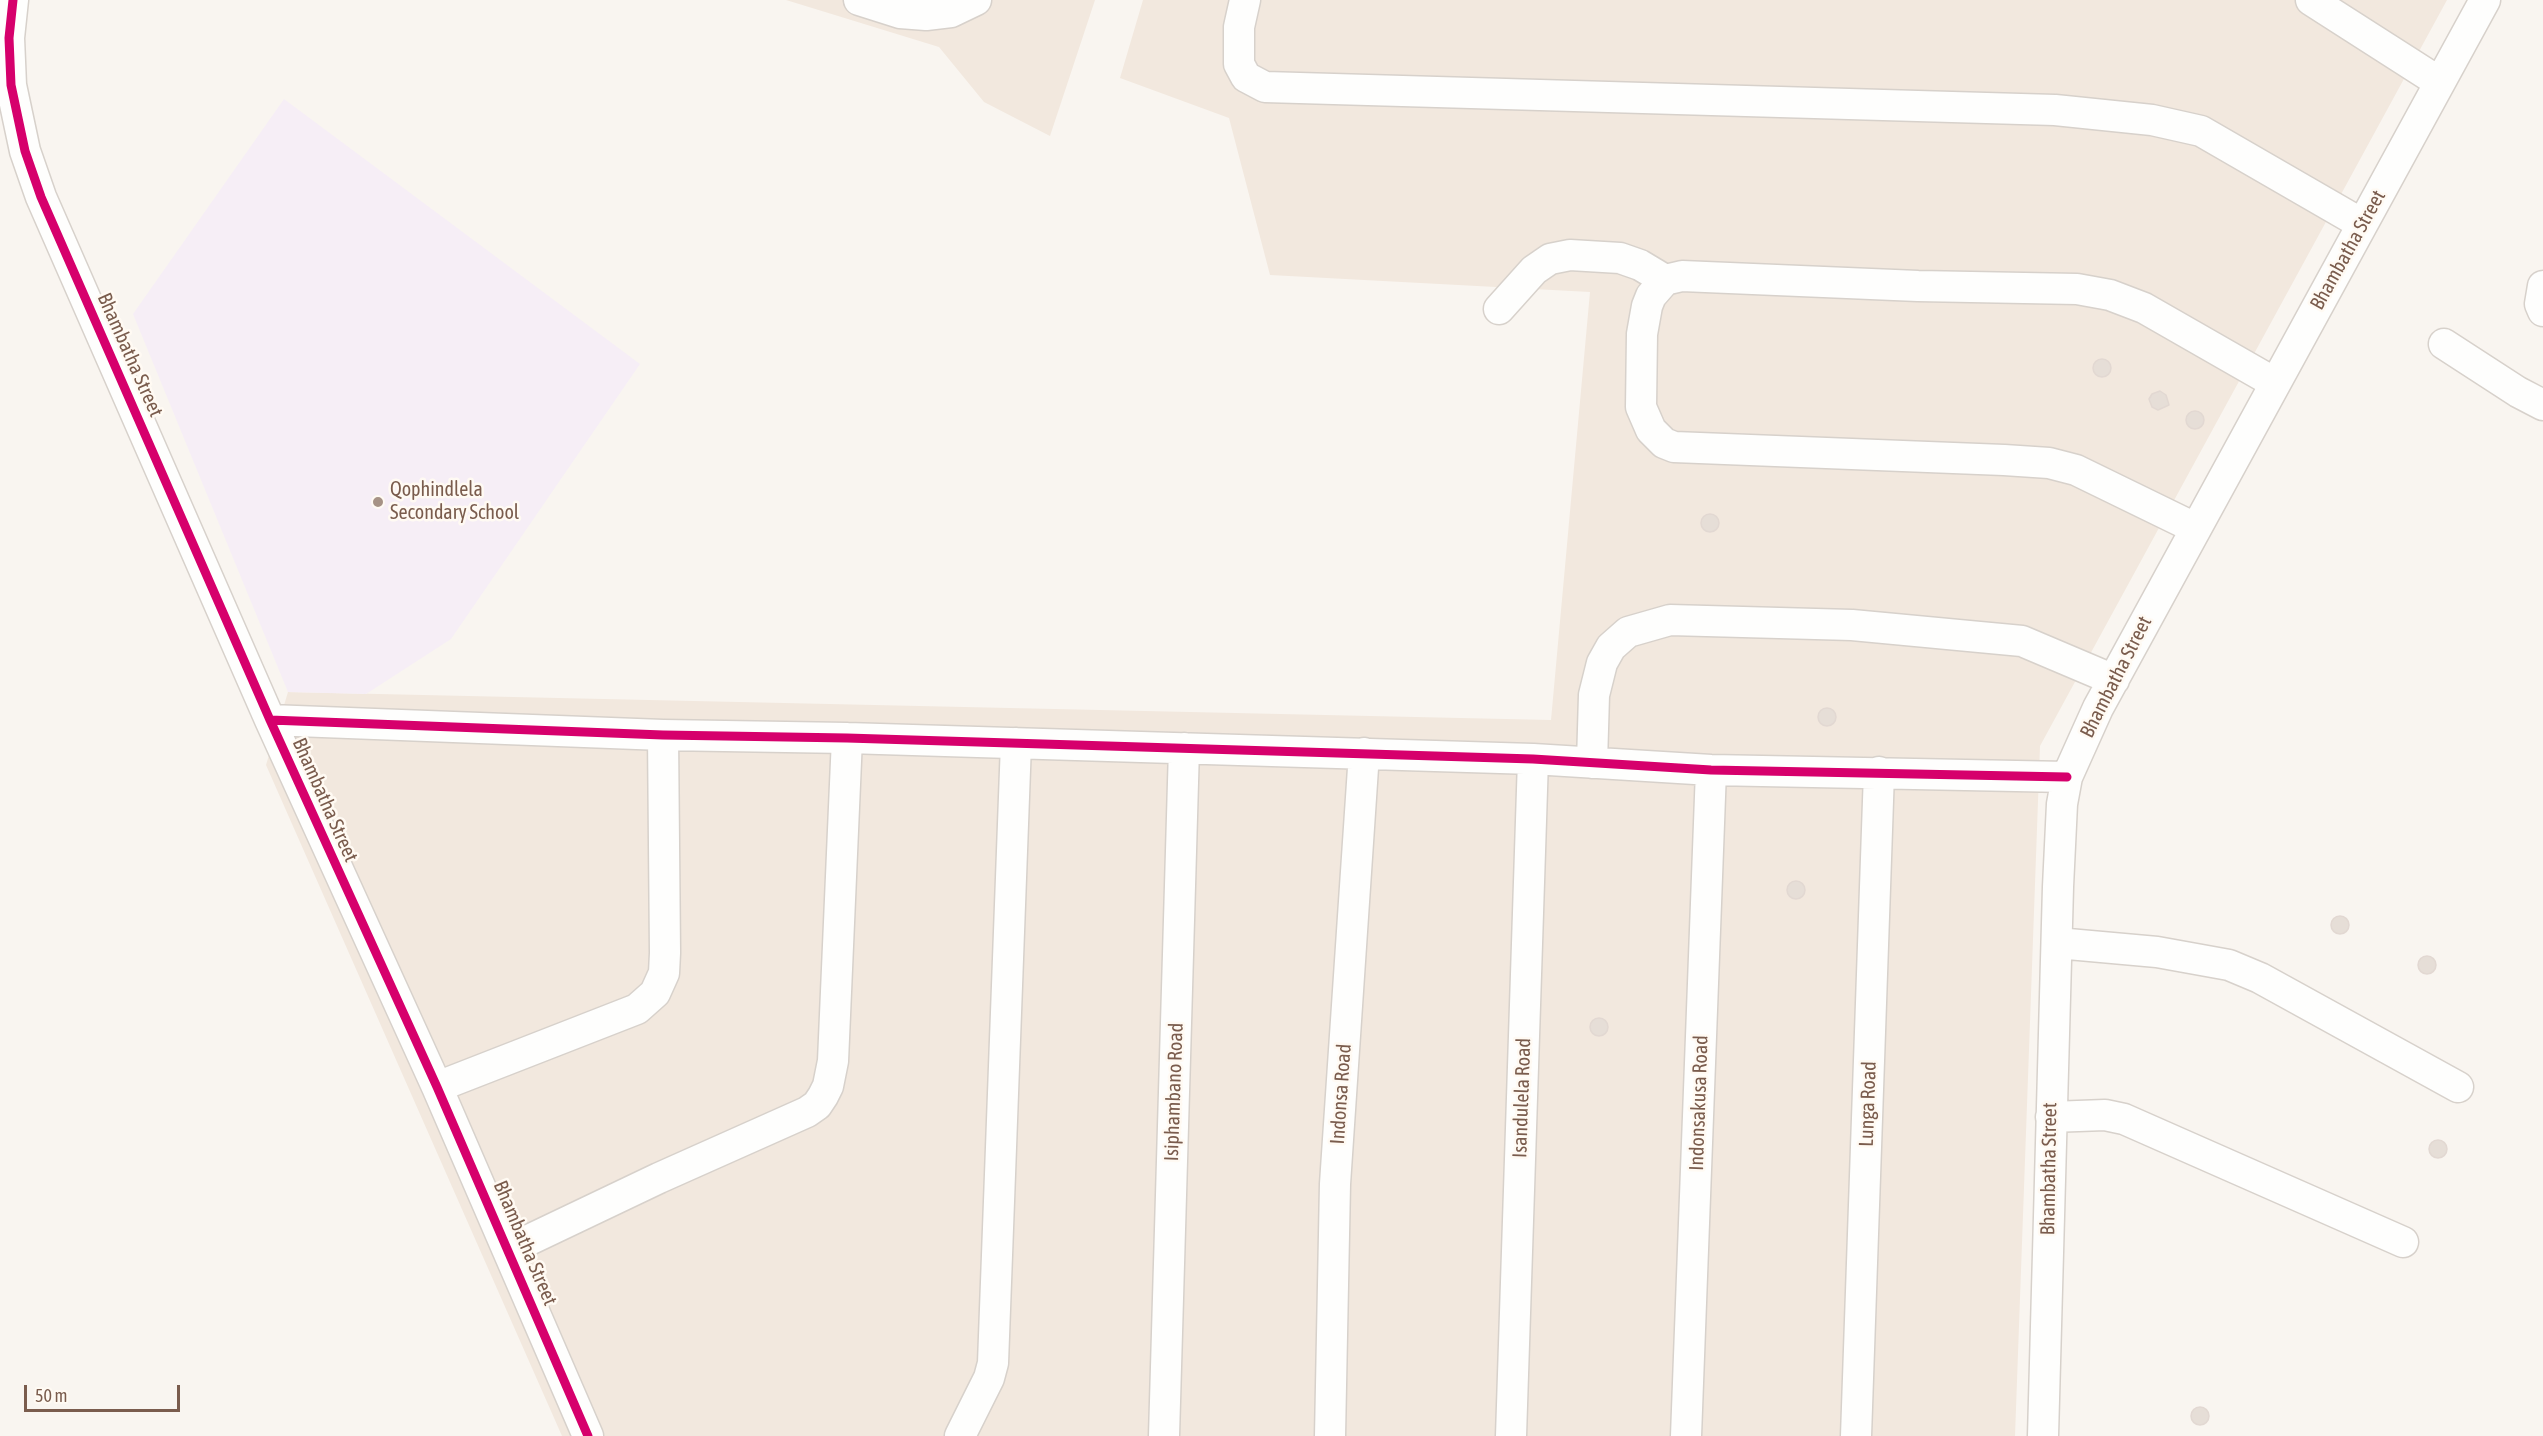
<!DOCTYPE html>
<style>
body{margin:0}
#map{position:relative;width:2543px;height:1436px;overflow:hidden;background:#f9f5f0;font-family:"Asap Condensed",sans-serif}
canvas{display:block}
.scale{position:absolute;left:24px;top:1385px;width:156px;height:27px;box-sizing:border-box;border:3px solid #7a5c4d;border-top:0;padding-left:8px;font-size:18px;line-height:21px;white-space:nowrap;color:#7a5c4d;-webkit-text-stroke:4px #fffaf3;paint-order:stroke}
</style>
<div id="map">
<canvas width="2543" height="1436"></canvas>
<div class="scale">50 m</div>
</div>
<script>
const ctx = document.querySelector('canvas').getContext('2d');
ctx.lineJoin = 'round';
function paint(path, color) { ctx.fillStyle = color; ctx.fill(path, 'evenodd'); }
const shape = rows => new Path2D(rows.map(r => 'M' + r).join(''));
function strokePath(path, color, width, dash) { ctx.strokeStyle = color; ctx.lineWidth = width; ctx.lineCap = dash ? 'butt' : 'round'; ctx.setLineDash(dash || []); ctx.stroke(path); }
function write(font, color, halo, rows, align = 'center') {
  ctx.font = font + ' "Asap Condensed",sans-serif'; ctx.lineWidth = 5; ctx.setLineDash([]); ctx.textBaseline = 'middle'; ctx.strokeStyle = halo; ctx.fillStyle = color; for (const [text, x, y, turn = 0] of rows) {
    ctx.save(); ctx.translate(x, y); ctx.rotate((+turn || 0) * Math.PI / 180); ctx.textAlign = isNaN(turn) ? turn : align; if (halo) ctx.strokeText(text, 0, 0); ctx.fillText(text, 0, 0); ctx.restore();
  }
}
paint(shape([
 [786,0,1095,0,1050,136,984,102,939,47],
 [1143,0,2447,0,2040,746,2015,1436,562,1436,266,765,288,692,1551,720,1590,292,1270,275,1229,118,1120,78]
]), '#f2e8de');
paint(shape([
 [284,99,640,364,451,639,366,694,288,692,133,314]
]), '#f6eef6');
const building = shape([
 '2093 368a9 9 0 1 1 18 0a9 9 0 1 1-18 0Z',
 [2160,391,2166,395,2169,405,2158,410,2152,407,2149,399,2152,394,2160,391],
 '2186 420a9 9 0 1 1 18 0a9 9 0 1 1-18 0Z',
 '1701 523a9 9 0 1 1 18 0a9 9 0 1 1-18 0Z',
 '1818 717a9 9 0 1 1 18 0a9 9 0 1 1-18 0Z',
 '1787 890a9 9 0 1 1 18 0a9 9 0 1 1-18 0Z',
 '2331 925a9 9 0 1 1 18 0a9 9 0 1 1-18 0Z',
 '2418 965a9 9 0 1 1 18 0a9 9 0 1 1-18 0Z',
 '1590 1027a9 9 0 1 1 18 0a9 9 0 1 1-18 0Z',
 '2429 1149a9 9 0 1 1 18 0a9 9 0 1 1-18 0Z',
 '2191 1416a9 9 0 1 1 18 0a9 9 0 1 1-18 0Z'
]);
paint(building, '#e6ded7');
strokePath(building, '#e2d8d2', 1.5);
const minor = shape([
 [13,0,9,38,11,85,25,151,41,197,270,720,437,1087,588,1436],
 [859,0,900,13,926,15,951,12,976,0],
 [1245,0,1239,27,1239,64,1246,77,1265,87,2055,110,2152,120,2201,131,2362,224],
 [2311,0,2439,82],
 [2543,286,2540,304,2543,311],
 [1499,309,1534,270,1550,259,1570,255,1620,258,1640,265,1665,280],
 [2444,344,2518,392,2543,405],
 [2195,528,2076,470,2049,463,2004,460,1674,447,1664,443,1651,430,1641,407,1642,334,1647,306,1651,296,1665,280,1682,276,1918,286,2077,289,2110,295,2144,308,2275,383],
 [270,720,663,735,847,738,1533,759,1711,770,2067,777],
 [1592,763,1594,695,1602,663,1611,647,1628,632,1670,620,1852,625,2022,641,2114,680],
 [2057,943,2157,952,2229,965,2260,978,2458,1087],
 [437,1087,637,1009,655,993,664,973,665,953,663,735],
 [2051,1117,2105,1115,2124,1119,2403,1242],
 [508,1250,659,1178,807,1112,817,1105,823,1096,828,1086,833,1061,847,738],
 [960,1436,989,1378,993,1363,1016,743],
 [1164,1436,1184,748],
 [1330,1436,1335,1184,1364,753],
 [1511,1436,1533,759],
 [1686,1436,1711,770],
 [1856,1436,1879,772],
 [2043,1436,2058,887,2062,804,2067,777,2098,708,2485,0]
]);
strokePath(minor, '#d7d1cb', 33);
strokePath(minor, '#fefefd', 30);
strokePath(shape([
 [13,0,9,38,11,85,25,151,41,197,270,720,437,1087,588,1436],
 [270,720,663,735,847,738,1533,759,1711,770,2067,777]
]), '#d6006c', 9);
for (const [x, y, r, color] of [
 [378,502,6,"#a69286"]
]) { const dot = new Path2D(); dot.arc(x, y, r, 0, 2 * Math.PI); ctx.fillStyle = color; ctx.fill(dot); strokePath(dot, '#fffaf3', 2); }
write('20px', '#7a5c4d', '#fffaf3', [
 ["Bhambatha Street",2348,250,-61],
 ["Bhambatha Street",130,355,66],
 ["Bhambatha Street",2116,677,-63],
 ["Bhambatha Street",325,800,66],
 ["Isiphambano Road",1174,1092,-88],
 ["Indonsa Road",1341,1094,-86],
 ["Isandulela Road",1522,1098,-88],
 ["Indonsakusa Road",1699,1103,-88],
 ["Lunga Road",1868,1104,-88],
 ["Bhambatha Street",2049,1169,-89],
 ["Bhambatha Street",525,1243,67]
]);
write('20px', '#7a5c4d', '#fffaf3', [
 ["Qophindlela",390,490],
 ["Secondary School",390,513]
], 'left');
</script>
